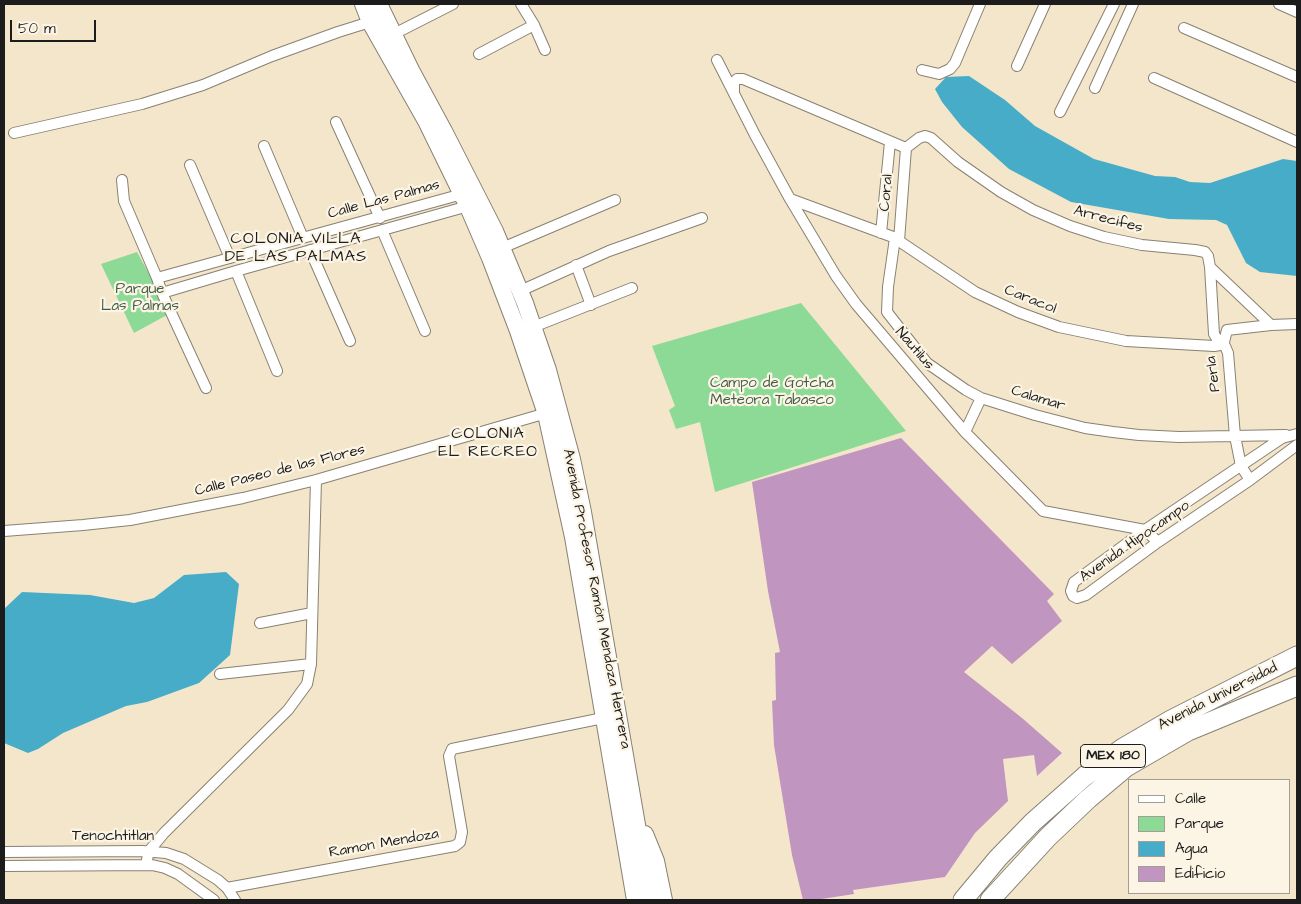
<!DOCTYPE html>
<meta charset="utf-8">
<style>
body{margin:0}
#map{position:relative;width:1301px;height:904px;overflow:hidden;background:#f4e6ca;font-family:"Architects Daughter",sans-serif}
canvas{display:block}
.frame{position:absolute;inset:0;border:5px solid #1c1c1c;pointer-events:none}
.legend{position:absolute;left:1128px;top:779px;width:162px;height:115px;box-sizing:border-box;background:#fcf5e5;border:1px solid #a29e95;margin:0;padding:6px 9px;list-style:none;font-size:15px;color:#1c1c1c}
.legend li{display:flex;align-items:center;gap:10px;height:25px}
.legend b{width:25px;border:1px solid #a29e95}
.scale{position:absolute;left:10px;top:20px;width:86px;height:22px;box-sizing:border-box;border:2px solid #1c1c1c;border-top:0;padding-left:6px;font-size:15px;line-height:18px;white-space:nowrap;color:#1c1c1c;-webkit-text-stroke:4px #fcf5e5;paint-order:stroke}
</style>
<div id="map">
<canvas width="1301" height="904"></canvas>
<div class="frame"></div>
<ul class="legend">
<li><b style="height:6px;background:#fff"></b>Calle</li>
<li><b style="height:14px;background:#8dda97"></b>Parque</li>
<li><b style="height:14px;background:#47acc7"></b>Agua</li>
<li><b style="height:14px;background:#c095bf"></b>Edificio</li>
</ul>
<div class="scale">50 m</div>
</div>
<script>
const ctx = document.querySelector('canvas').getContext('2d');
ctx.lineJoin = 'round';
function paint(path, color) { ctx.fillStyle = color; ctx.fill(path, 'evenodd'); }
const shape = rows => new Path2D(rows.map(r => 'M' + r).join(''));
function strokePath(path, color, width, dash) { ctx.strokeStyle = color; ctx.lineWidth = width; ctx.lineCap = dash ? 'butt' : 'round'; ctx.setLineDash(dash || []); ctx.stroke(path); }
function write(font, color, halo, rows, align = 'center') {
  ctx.font = font + ' "Architects Daughter",sans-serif'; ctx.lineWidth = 4.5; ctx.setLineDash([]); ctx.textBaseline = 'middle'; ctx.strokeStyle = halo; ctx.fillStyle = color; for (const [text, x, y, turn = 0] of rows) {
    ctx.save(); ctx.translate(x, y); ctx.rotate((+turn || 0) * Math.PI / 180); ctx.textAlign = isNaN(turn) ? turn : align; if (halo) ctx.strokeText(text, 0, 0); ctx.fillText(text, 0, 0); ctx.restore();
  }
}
paint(shape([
 [137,252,153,281,167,315,134,333,101,264],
 [801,303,906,431,715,492,700,422,676,429,669,410,675,406,652,346]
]), '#8dda97');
paint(shape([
 [969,76,1005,100,1035,126,1094,159,1155,176,1175,177,1190,182,1210,183,1283,159,1297,161,1297,276,1260,272,1246,263,1227,225,1216,220,1169,219,1071,202,1009,169,962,127,942,102,935,89,946,77],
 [226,572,239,584,230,655,199,683,147,702,126,706,63,733,38,749,28,753,4,743,4,609,22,592,90,595,134,603,154,598,184,575]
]), '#47acc7');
paint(shape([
 [901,438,1054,594,1047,601,1062,621,1012,664,992,646,964,672,1022,718,1062,753,1037,776,1034,755,1003,759,1008,801,975,833,945,877,853,890,854,894,815,900,803,900,792,855,774,745,772,701,776,700,775,653,780,652,768,591,752,482]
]), '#c095bf');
const street = shape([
 [521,4,534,25,545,50],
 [1279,4,1297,12],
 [1184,28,1297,77],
 [394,34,453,4],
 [479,54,534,25],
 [717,60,755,135,790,199,836,276,856,304,965,432,1043,511,1145,530,1158,542],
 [1017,66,1045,4],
 [922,70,939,74,950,69,955,63,980,4],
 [1154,78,1297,142],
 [1095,88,1133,4],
 [734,92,734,82,737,79,743,79,906,148],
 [1060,112,1114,4],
 [336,122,380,218],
 [14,133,142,104,203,85,272,56,338,32,370,22],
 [264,146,303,238],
 [906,148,919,138,925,136,931,138,958,162,1001,192,1033,210,1070,226,1104,237,1142,245,1195,250,1205,252,1208,256,1210,267,1271,325,1297,324],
 [190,165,230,258],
 [122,180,124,201,157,278,162,293,206,388],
 [790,199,893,237,975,292,1018,312,1059,327,1126,341,1214,346,1220,345,1224,342,1227,330,1271,325],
 [382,230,425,331],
 [881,233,890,142],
 [895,238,888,287,887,312,927,363,966,390,981,398,1035,415,1085,428,1113,432,1139,435,1179,437,1286,435],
 [899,241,906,148],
 [502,248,615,200],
 [310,250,350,341],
 [576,265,591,305],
 [1210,267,1214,334,1217,339,1225,346,1228,353,1235,436,1241,466,1250,480],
 [236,271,277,371],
 [157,278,466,193],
 [520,291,609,251,702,218],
 [162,293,236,271,472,205],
 [533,327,632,288],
 [965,432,981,398],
 [1297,434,1282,438,1145,530,1074,582,1071,591,1073,596,1077,598,1086,595,1158,542,1250,480,1297,445],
 [4,531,83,525,130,520,243,498,316,480,550,412],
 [260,623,312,613],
 [220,674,311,664],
 [4,852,142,851,166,853,184,859,218,880,227,888,235,900],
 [146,864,149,851,164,833,288,710,307,684,311,664,316,480],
 [4,866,152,865,165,868,178,874,214,900],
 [227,888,455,846,460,842,462,832,449,756,452,749,608,717]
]);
const primary = shape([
 [363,4,370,22,426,121,468,207,490,258,518,331,546,414,573,537,635,900],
 [379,4,411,70,444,131,495,231,525,303,548,370,572,459,583,512,650,900],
 [645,834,656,861,664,900]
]);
const highway = shape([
 [963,900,998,858,1033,822,1085,776,1123,748,1171,720,1297,656],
 [990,900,1048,837,1088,799,1126,767,1188,731,1297,686]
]);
strokePath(street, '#888173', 12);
strokePath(primary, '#888173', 18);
strokePath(highway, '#888173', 21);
strokePath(street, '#fff', 10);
strokePath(primary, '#fff', 16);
strokePath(highway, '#fff', 19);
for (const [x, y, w] of [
 [1113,756,65]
]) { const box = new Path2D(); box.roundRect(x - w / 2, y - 11.5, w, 23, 4); ctx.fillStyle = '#fcf5e5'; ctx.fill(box); strokePath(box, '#1c1c1c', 1); }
write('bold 14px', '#1c1c1c', null, [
 ["MEX 180",1113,756]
]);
write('15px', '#1c1c1c', '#fcf5e5', [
 ["Coral",887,193,-85],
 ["Calle Las Palmas",384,200,-15],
 ["Arrecifes",1108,220,15],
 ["Caracol",1030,300,22],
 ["Nautilus",914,349,49],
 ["Perla",1214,374,-97],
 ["Calamar",1038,399,17],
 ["Calle Paseo de las Flores",280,471,-14],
 ["Avenida Hipocampo",1135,542,-35],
 ["Avenida Profesor Ramón Mendoza Herrera",596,599,79],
 ["Avenida Universidad",1218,697,-27],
 ["Tenochtitlan",113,837],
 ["Ramon Mendoza",384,844,-10]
]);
write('15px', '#445e47', '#fcf5e5', [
 ["Parque",140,290],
 ["Las Palmas",140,307],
 ["Campo de Gotcha",772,384],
 ["Meteora Tabasco",772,401]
]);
ctx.letterSpacing = '1px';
write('16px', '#1c1c1c', '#fcf5e5', [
 ["COLONIA VILLA",296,240],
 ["DE LAS PALMAS",296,258],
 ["COLONIA",488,435],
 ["EL RECREO",488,453]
]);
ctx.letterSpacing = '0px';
</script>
